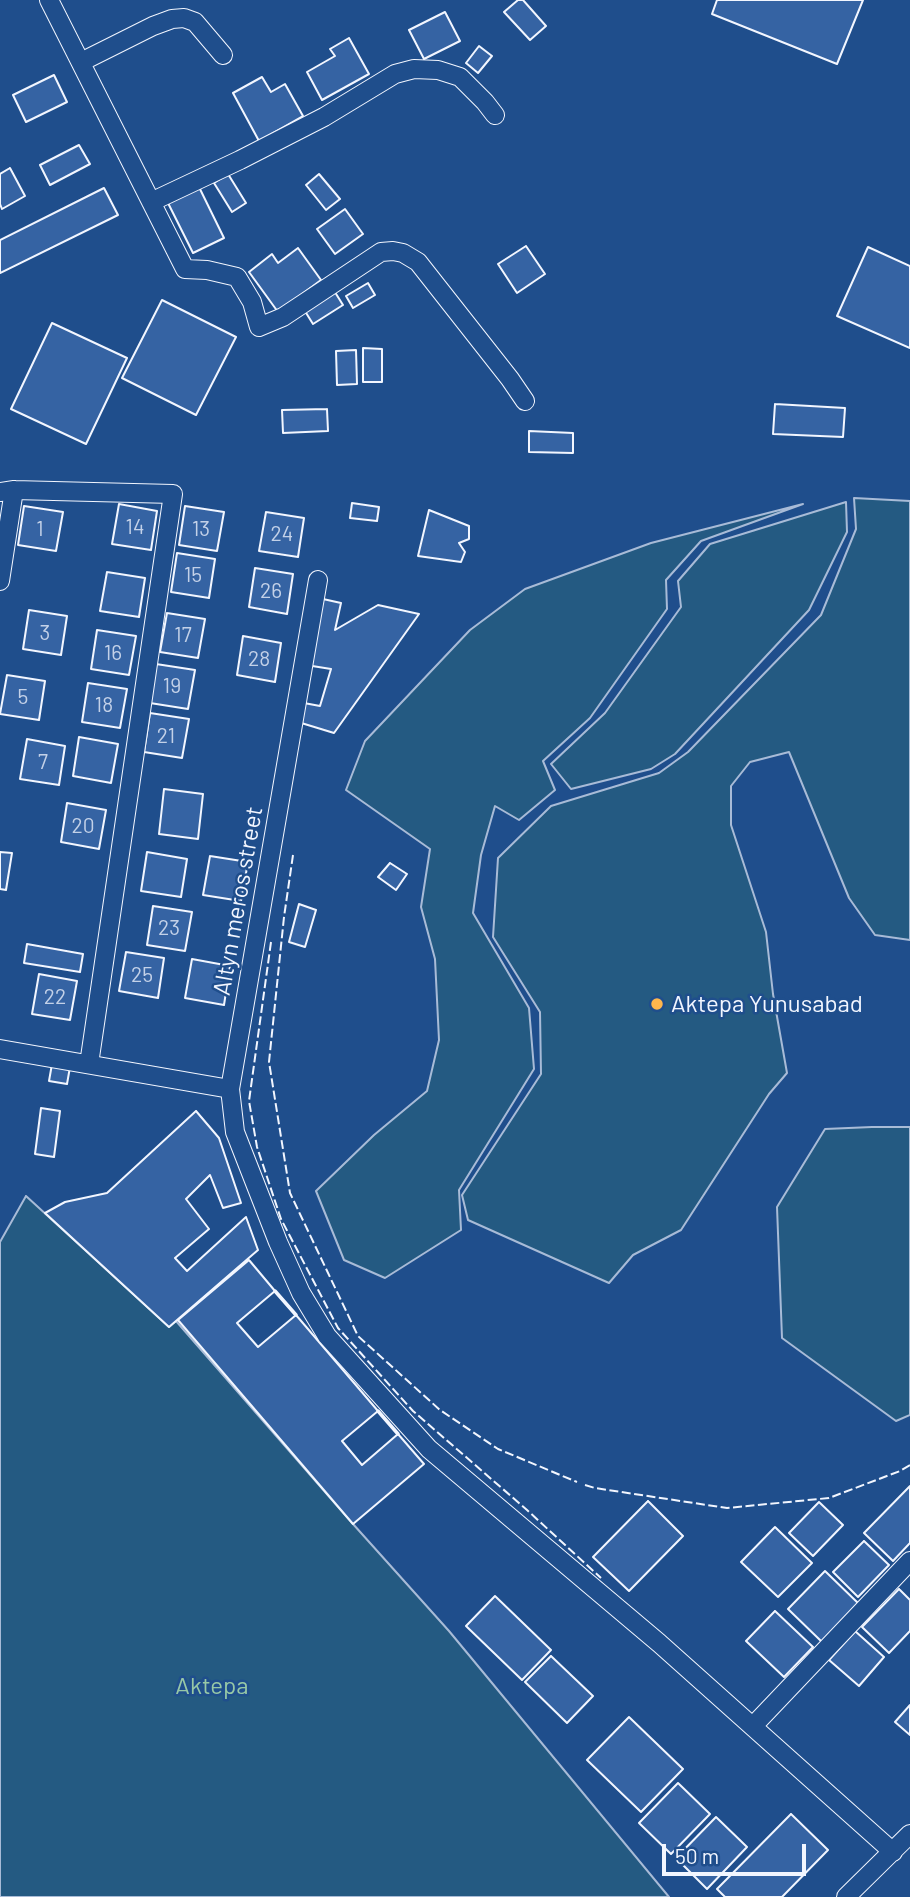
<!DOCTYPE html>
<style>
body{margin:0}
#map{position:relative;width:910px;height:1897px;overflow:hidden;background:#1f4e8c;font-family:Barlow,sans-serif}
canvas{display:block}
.scale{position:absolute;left:662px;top:1844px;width:144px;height:32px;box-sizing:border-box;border:4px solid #f2f6ff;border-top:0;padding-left:9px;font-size:21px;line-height:24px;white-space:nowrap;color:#f2f6ff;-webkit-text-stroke:5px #1f4e8c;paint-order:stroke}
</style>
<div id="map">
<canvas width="910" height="1897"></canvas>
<div class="scale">50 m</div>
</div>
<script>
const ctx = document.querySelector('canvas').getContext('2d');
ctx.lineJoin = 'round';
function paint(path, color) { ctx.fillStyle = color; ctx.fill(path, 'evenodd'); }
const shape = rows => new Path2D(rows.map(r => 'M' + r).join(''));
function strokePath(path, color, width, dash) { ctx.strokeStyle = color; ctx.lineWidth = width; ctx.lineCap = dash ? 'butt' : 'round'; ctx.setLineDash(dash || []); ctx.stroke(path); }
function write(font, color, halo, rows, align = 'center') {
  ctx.font = font + ' Barlow,sans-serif'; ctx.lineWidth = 5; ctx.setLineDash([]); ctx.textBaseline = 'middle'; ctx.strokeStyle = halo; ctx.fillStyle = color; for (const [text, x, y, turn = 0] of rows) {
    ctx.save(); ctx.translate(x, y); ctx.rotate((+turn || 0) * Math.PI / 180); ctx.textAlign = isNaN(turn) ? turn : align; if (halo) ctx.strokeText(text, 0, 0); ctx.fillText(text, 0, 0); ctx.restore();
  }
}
const green = shape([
 [854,498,910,501,910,940,875,935,849,898,789,752,750,762,731,786,731,825,766,932,773,994,787,1073,769,1094,681,1230,633,1255,609,1283,468,1220,462,1195,541,1074,540,1012,493,937,498,858,551,806,659,773,688,752,821,615,856,529,854,498],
 [846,502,847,532,809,610,675,754,651,769,571,789,551,764,605,713,681,607,678,581,710,544,846,502],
 [803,504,701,541,666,580,667,609,590,718,543,761,555,790,519,820,495,806,481,855,473,913,529,1008,534,1069,459,1190,461,1230,385,1278,344,1260,316,1191,374,1135,427,1091,439,1040,435,959,421,907,430,849,346,790,365,741,470,630,525,589,651,543,803,504],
 [872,1127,910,1127,910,1415,896,1421,782,1338,777,1207,825,1129,872,1127],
 [26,1196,169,1327,176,1321,353,1524,449,1631,669,1897,0,1897,0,1242,26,1196]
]);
paint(green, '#245a82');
strokePath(green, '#a8bbd7', 2);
const building = shape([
 [518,0,523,0,546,26,530,40,504,12,518,0],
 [717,0,863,0,837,64,712,14,717,0],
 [445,12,460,41,424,59,409,30,445,12],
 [349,38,369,74,322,100,307,72,335,56,330,49,349,38],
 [479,46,492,56,478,73,466,63,479,46],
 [54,75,67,102,26,122,13,95,54,75],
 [262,77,271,92,285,84,303,116,259,141,233,93,262,77],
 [79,145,90,164,50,185,40,165,79,145],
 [10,168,25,196,2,209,0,204,0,174,10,168],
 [228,174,246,203,232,212,214,183,228,174],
 [319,174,340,199,326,210,306,185,319,174],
 [198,185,224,238,193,253,167,201,198,185],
 [104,188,118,215,0,273,0,240,104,188],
 [345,209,363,234,335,254,317,229,345,209],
 [526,246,545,274,517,293,498,264,526,246],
 [868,247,910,266,910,348,837,316,868,247],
 [298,248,321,280,278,312,249,272,272,254,278,263,298,248],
 [368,283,375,295,353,308,346,296,368,283],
 [333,289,343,305,313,324,303,308,333,289],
 [162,300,236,337,196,415,122,378,162,300],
 [52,323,127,358,86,444,11,409,52,323],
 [363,348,382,349,382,382,363,382,363,348],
 [356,350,357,384,337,385,336,351,356,350],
 [775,404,845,408,843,437,773,434,775,404],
 [327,409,328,431,283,433,282,410,327,409],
 [529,431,573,433,573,453,529,452,529,431],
 [352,503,379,507,377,521,350,518,352,503],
 [119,504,157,511,151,550,112,544,119,504],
 [24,506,63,512,56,551,18,545,24,506],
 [185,506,224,512,217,551,179,545,185,506],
 [429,510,469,526,469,539,459,543,465,552,461,562,418,556,429,510],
 [266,512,304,518,298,557,259,551,266,512],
 [177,553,215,559,209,598,171,592,177,553],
 [255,568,293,574,287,614,249,607,255,568],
 [107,572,145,578,139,617,100,611,107,572],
 [323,599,341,603,335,630,378,605,419,614,334,733,298,722,304,703,320,706,331,669,306,665,323,599],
 [29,610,67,616,61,655,23,649,29,610],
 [167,613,205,619,198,658,160,652,167,613],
 [97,630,136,636,129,675,91,669,97,630],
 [243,636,281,643,275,682,237,675,243,636],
 [156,664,195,670,188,709,150,703,156,664],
 [7,675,45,681,39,720,0,714,7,675],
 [88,683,127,689,120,728,82,722,88,683],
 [150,713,189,719,182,758,144,752,150,713],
 [79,737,118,744,111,783,73,776,79,737],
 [27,739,65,746,59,785,20,779,27,739],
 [164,789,203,794,198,839,159,834,164,789],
 [67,803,106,810,99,849,61,842,67,803],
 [0,852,12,853,6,890,0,889,0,852],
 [147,852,187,859,181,897,141,891,147,852],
 [210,856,248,862,241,901,203,895,210,856],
 [390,863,407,874,396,890,378,877,390,863],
 [299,904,316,910,305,947,289,942,299,904],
 [153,906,192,912,185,951,147,945,153,906],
 [27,944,83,954,80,972,24,963,27,944],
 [126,952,164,958,158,998,119,991,126,952],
 [192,959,230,966,224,1005,185,998,192,959],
 [39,974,77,981,70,1020,32,1014,39,974],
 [52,1064,70,1067,67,1084,49,1081,52,1064],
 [41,1108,60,1111,54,1157,35,1154,41,1108],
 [196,1111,219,1138,241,1203,223,1208,210,1175,186,1199,209,1229,175,1258,187,1271,246,1217,258,1250,169,1327,45,1213,65,1202,107,1193,196,1111],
 [249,1260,275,1291,237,1323,258,1347,296,1315,378,1411,342,1441,362,1465,398,1434,424,1464,353,1524,178,1320,249,1260],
 [910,1486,910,1543,893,1561,864,1533,910,1486],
 [648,1501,683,1536,629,1591,593,1557,648,1501],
 [819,1502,843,1525,813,1556,789,1533,819,1502],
 [775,1527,812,1563,778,1597,741,1562,775,1527],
 [864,1541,889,1565,858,1597,833,1572,864,1541],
 [825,1571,859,1604,822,1642,788,1609,825,1571],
 [899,1589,910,1600,910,1631,889,1653,862,1627,899,1589],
 [495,1596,551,1650,522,1680,466,1626,495,1596],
 [775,1611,813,1647,784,1677,746,1641,775,1611],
 [855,1631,884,1657,859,1686,829,1660,855,1631],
 [551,1656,593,1696,567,1723,525,1682,551,1656],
 [910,1705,910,1735,895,1722,910,1705],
 [629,1717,683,1769,641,1812,587,1760,629,1717],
 [678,1783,710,1814,671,1854,639,1823,678,1783],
 [791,1814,828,1850,782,1897,725,1897,717,1889,791,1814],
 [716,1817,747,1847,707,1889,676,1858,716,1817]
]);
paint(building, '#3563a3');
strokePath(building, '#f2f6ff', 2);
const street = shape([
 [49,0,185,269,207,270,237,277,252,302,259,327,283,317,381,252,393,251,403,253,418,262,510,379,525,401],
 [81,62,153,26,172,19,184,18,195,22,223,55],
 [151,202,240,160,324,117,395,74,414,69,438,70,460,77,485,102,495,115],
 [0,492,14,490,173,494,89,1064],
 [318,580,230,1089,235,1132,278,1242,301,1293,327,1336,429,1449,659,1643,893,1852],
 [0,581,14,490],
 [0,1049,230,1089],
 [753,1726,910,1561],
 [846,1897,910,1834]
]);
strokePath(street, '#f2f6ff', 20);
strokePath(street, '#1f4e8c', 18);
strokePath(shape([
 [293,855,284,917,269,1062,290,1193,358,1336,440,1410,498,1449,577,1482],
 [271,942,249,1101,257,1147,281,1219,338,1328,413,1411,527,1510,601,1578],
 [585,1485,595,1488,727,1508,829,1498,900,1471,910,1465]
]), '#f2f6ff', 2, [9, 3.5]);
strokePath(shape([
 [275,1291,296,1315],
 [378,1411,398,1434]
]), '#f2f6ff', 3.5);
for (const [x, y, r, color] of [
 [657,1004,7,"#ffb74d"]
]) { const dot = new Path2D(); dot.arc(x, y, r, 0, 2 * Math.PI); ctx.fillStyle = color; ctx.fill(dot); strokePath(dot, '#1f4e8c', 2.5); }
write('21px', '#c3d1e8', null, [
 ["14",135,527],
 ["1",40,529],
 ["13",201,529],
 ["24",282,534],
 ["15",193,575],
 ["26",271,591],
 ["3",45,633],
 ["17",183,635],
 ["16",113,653],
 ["28",259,659],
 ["19",172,686],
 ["5",23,697],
 ["18",104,705],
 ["21",166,736],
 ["7",43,762],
 ["20",83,826],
 ["23",169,928],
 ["25",142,975],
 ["22",55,997]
]);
write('24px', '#f2f6ff', '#1f4e8c', [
 ["Altyn meros street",238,901,-80]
]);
write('24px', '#f2f6ff', '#1f4e8c', [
 ["Aktepa Yunusabad",671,1004]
], 'left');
write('24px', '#97c8a6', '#1f4e8c', [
 ["Aktepa",212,1686]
]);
</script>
